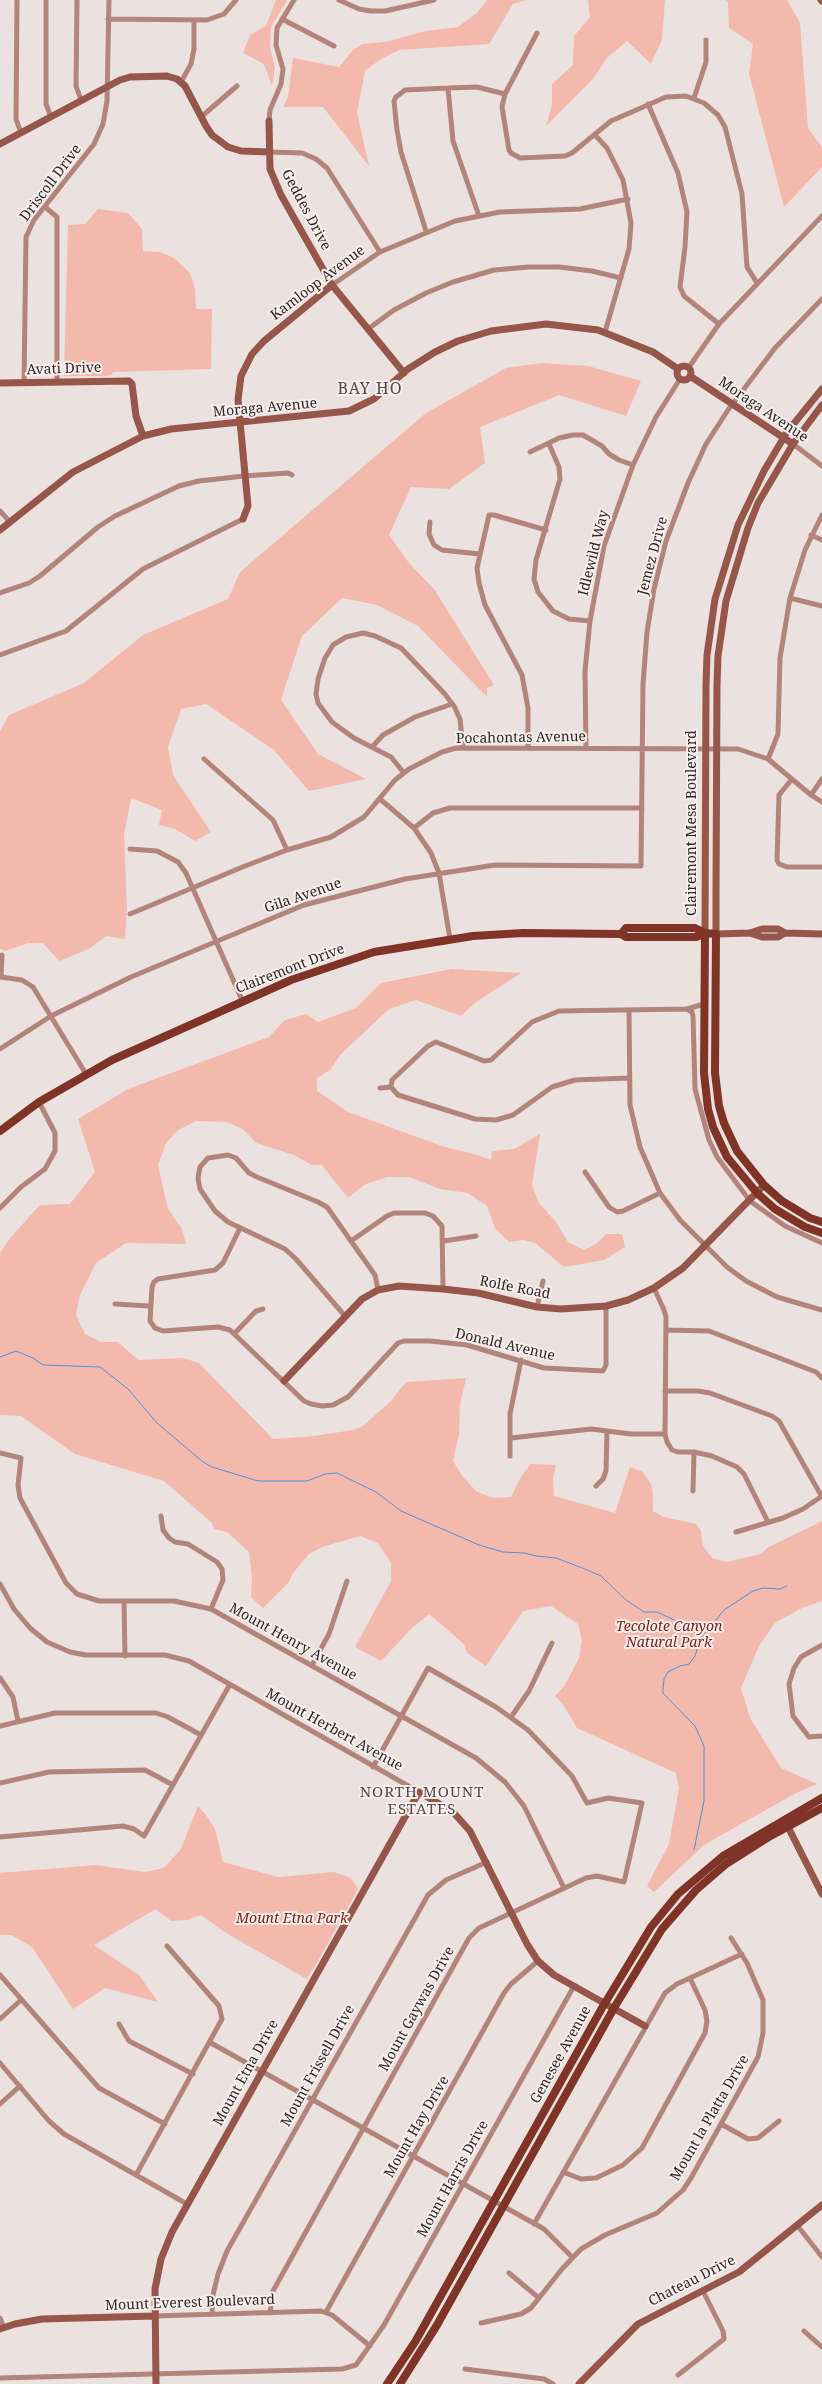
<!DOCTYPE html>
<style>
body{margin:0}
canvas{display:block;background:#ebe1de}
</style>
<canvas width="822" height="2384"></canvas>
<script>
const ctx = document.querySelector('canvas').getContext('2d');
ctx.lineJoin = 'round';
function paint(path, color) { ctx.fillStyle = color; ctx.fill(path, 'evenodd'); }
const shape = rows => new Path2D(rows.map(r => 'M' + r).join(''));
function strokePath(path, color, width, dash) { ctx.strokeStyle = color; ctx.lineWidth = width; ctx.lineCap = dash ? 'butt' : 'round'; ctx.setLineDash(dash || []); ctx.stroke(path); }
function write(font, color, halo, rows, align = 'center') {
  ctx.font = font + ' "Noto Serif",serif'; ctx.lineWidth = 4; ctx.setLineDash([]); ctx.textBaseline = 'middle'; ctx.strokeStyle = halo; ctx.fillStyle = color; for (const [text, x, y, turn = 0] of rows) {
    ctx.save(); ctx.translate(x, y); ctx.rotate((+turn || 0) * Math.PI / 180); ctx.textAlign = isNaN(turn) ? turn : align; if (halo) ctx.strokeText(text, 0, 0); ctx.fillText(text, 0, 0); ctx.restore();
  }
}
paint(shape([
 [276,0,287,0,271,27,270,47,275,67,272,86,264,64,243,53,250,35,266,26],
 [487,0,527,0,513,4,489,44,399,50,381,59,365,71,357,112,369,166,323,107,283,107,288,97,293,58,339,67,353,50,362,44,385,42,426,31,458,27,477,13],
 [588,0,665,0,662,40,651,64,627,41,607,58,593,79,546,126,552,105,552,84,573,65,574,36,590,17],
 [725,0,787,0,800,23,808,128,822,147,822,167,784,207,749,74,753,44,729,28,728,3],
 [98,209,128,213,142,229,143,251,160,252,174,258,190,273,195,289,196,309,212,309,211,369,113,372,112,375,106,376,64,376,68,225,85,224],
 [542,363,588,366,641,381,626,416,559,395,480,427,485,463,449,489,411,487,389,535,409,563,434,589,494,685,487,688,487,697,418,626,377,605,342,598,302,636,281,700,318,754,366,779,309,791,274,750,206,704,181,709,168,747,173,775,211,832,195,841,175,829,159,825,162,810,131,798,124,835,127,910,125,939,106,936,89,949,59,961,43,943,28,943,5,951,0,949,0,731,9,715,84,683,143,635,228,599,240,572,426,413,506,368],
 [452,969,521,973,476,1002,461,1016,416,1000,389,1009,341,1054,330,1070,317,1078,317,1091,348,1112,445,1147,474,1154,491,1160,492,1151,514,1149,540,1134,532,1185,539,1203,556,1222,568,1242,584,1250,596,1244,606,1234,622,1234,625,1247,604,1260,564,1267,535,1243,523,1240,509,1242,495,1228,487,1206,468,1193,440,1189,409,1177,387,1177,364,1185,348,1198,322,1165,312,1165,294,1155,256,1143,243,1129,226,1122,196,1121,178,1130,166,1143,158,1165,168,1209,182,1229,186,1244,126,1243,96,1263,80,1295,76,1315,85,1334,101,1342,118,1342,138,1360,183,1358,199,1363,273,1439,314,1436,353,1430,363,1426,391,1401,406,1382,466,1378,460,1405,459,1434,453,1461,463,1477,477,1492,494,1498,511,1497,522,1475,531,1464,556,1465,553,1478,554,1496,615,1513,630,1467,643,1472,651,1484,653,1494,653,1511,664,1517,696,1524,701,1531,703,1546,712,1558,727,1562,761,1554,767,1548,822,1521,822,1601,802,1608,775,1623,759,1646,741,1688,750,1718,781,1768,817,1784,796,1793,704,1845,654,1892,647,1886,669,1844,679,1788,676,1773,577,1728,562,1703,555,1696,565,1685,579,1658,582,1640,578,1624,551,1606,523,1611,486,1666,467,1653,464,1644,429,1614,412,1628,381,1661,355,1647,391,1581,391,1563,378,1543,360,1536,322,1547,309,1554,293,1573,289,1582,263,1608,251,1597,252,1577,249,1552,227,1532,214,1529,212,1523,164,1481,75,1454,21,1416,0,1415,0,1253,10,1238,40,1205,70,1204,95,1172,78,1119,128,1089,269,1037,285,1020,306,1014,318,1022,356,1008,381,983],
 [198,1806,206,1815,215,1829,223,1862,278,1877,334,1872,351,1878,358,1889,319,1959,307,1979,226,1933,201,1915,187,1920,171,1921,156,1909,94,1945,139,1975,158,2002,105,1988,73,2009,32,1947,11,1935,0,1935,0,1873,95,1865,145,1872,164,1868,181,1849]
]), '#f3b9ad');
strokePath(shape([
 [0,1357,16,1351,33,1358,43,1365,100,1367,128,1389,157,1423,203,1462,212,1467,258,1481,307,1481,325,1474,337,1473,376,1492,401,1511,479,1545,503,1552,525,1553,536,1556,556,1558,585,1569,601,1576,626,1600,644,1612,657,1612,692,1628,700,1640,695,1656,689,1664,680,1666,668,1672,664,1679,663,1689,663,1693,695,1726,704,1746,704,1801,694,1850],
 [700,1640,724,1610,753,1591,763,1588,780,1589,787,1586]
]), '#4e92db', 1);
strokePath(shape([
 [17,0,16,119,21,133],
 [46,0,46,104,51,117],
 [77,0,76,86,81,100],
 [339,0,359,9,371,11,385,11,434,0],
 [108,19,207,20,224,14,236,0],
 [282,19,334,46],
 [537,33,505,94,502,107,509,150,511,153,520,158,565,156,572,153,611,121,666,97,686,96,704,103,718,115,725,127,742,194,747,267,757,283],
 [181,82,191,64,194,49,194,20],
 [448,88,453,141,479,216],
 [694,98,706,62,706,40],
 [648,104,678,173,687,212,685,247,680,287,684,296,719,324],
 [201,117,237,86],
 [269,121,270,110,281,84,283,69,276,45,277,28,294,0],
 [595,135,607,148,623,180,631,223,629,249,605,332],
 [269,152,302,153,316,159,327,168,380,252],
 [45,207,57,217,57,382],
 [426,231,401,152,397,130,394,101,396,97,405,90,448,88,477,87,505,94],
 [332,285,380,252,455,221,500,212,580,209,628,199],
 [368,329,394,310,426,293,453,282,494,270,529,267,559,267,592,271,621,278],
 [689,367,719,324,822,216],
 [24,383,26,237,34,220,94,144,103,124,107,101,109,0],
 [549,444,559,467,560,479,536,560,534,579,538,592,553,611,569,619,590,621],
 [793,444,822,466],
 [530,452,559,438,573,435,583,435,602,446,609,454,619,460,633,465],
 [0,511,10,522],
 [430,522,429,534,434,545,442,550,479,554],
 [811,535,822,540],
 [0,593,29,583,40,576,98,527,115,516,179,486,199,481,244,476,288,473,292,475],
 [790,598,822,606],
 [0,655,66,631,143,569,243,519],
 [372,747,383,735,415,717,452,704],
 [528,747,528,708,522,675,485,605,479,583,477,568,489,515,494,515,546,530],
 [586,748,585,671,590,621,604,546,633,465,656,417,680,379],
 [204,759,273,820,287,850],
 [768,759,778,734,780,658,790,598,805,550,822,515],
 [404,773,391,757,354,738,332,722,318,703,316,694,318,679,325,658,333,645,346,637,363,633,375,636,401,648,444,693,454,706,460,719,463,748],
 [792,779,779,795,777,860,779,864,787,867,822,867],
 [811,795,822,779],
 [380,799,414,828,431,853,439,873,450,939],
 [414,828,433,813,450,808,642,808],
 [130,849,157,851,178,862,186,873,242,1000],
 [130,914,245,866,287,850,331,837,364,817,395,780,409,769,442,752,456,748,738,749,768,759,811,795,822,802],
 [0,977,22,980,33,987,86,1074],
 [1,977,2,955],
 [687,1009,692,1012,693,1016,695,1089,709,1140,717,1157,750,1201,785,1226,822,1243],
 [629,1010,630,1105,640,1147,660,1193,680,1220,727,1267,746,1281,777,1297,822,1310],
 [0,1049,51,1016,131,977,304,905,405,879,495,865,641,866,643,684,647,632,654,589,666,541,688,483,706,444,728,410,775,348,822,299],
 [391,1087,392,1080,428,1046,436,1042,484,1061,491,1060,532,1022,559,1011,687,1009,704,1004],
 [391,1087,398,1095,475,1119,496,1120,513,1115,552,1087,575,1080,628,1078],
 [380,1088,391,1087],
 [585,1172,609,1207,617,1212,623,1211,660,1193],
 [0,1208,21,1187,45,1169,55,1151,55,1133,39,1102],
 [240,1228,223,1263,215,1270,158,1279,154,1282,152,1287,150,1321,155,1328,163,1331,218,1327,230,1330,304,1401,311,1404,322,1406,333,1405,348,1397,398,1343,404,1341,430,1341,467,1345,544,1368,603,1371,606,1365,606,1306],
 [351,1241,387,1216,394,1213,425,1213,433,1216,442,1226,443,1289],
 [444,1241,476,1236],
 [654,1288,664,1310,666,1317,665,1434,667,1442,672,1450,678,1452,694,1452,712,1456,737,1467,744,1474,768,1522],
 [115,1304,150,1306],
 [537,1307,543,1281],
 [345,1316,296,1259,285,1249,228,1222,215,1211,200,1189,198,1178,200,1167,208,1158,228,1155,236,1158,249,1173,257,1177,318,1202,327,1207,375,1275,378,1290],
 [666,1330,709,1331,816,1372,822,1378],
 [234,1334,256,1311,263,1309],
 [665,1391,698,1391,710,1393,772,1416,779,1421,822,1497],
 [511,1438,591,1429,631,1434,665,1434],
 [0,1453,21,1458,18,1485,20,1498,66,1583,77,1594,99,1601,174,1601,211,1609,476,1758,505,1782,524,1806,564,1888],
 [510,1456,510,1414,521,1360],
 [596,1486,603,1479,606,1471,607,1431],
 [693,1491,694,1452],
 [161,1516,163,1530,169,1538,175,1542,188,1544,217,1562,222,1569,223,1580,211,1609],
 [736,1532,783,1518,803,1509,822,1496],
 [0,1584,14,1609,30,1628,47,1642,70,1652,86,1655,165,1655,189,1661,419,1792],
 [124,1601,125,1656],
 [822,1645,801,1657,794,1668,789,1684,793,1716,809,1737,822,1736],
 [312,1665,329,1634,347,1581],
 [0,1678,13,1697,18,1721],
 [511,1717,529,1691,552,1643],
 [0,1726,55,1713,156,1713,168,1717,201,1735],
 [0,1783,49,1772,145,1770,173,1785],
 [0,1837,123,1826,134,1829,144,1836,229,1686],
 [0,1975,99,2088,165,2124],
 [0,2019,21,2000],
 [119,2024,129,2041,193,2074],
 [211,2043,544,2229,572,2257],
 [0,2063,49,2121,64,2134,187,2204],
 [0,2104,20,2086],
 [721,2124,748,2139,758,2138,779,2121],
 [563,2172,581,2179,596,2178,623,2165,642,2148,705,2033,707,2021,705,2010,690,1978],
 [136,2175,222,2019,219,2006,167,1946],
 [534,2224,665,1993,677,1984,742,1954],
 [797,2225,822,2257],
 [509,2273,539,2298],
 [326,2312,504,1993,511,1984,538,1961],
 [270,2313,273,2291,469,1938,479,1928,586,1878,597,1876,624,1882,642,1803,608,1798,587,1803,572,1776,528,1730,496,1707,428,1668,373,1767],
 [212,2314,213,2295,218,2274,227,2251,428,1895,446,1880,487,1862],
 [154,2316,321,2311,332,2315,370,2346],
 [0,2318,4,2328],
 [481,2323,521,2314,531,2308,562,2269,581,2249,605,2235,657,2213,683,2190,691,2178,758,2057,763,2033,763,2000,747,1963,731,1938],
 [804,2331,822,2347],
 [465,2369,544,2379,553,2384],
 [678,2375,724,2339,723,2331,703,2291],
 [0,2378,342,2369,356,2365,384,2325,574,1986]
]), '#b2847c', 5);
strokePath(shape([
 [821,0,822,1],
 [269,121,270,169,281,195,332,285,404,373],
 [0,144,120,80,130,77,167,76,177,79,185,86,206,126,212,135,228,147,241,151,269,152],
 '677 373a7 7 0 1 1 14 0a7 7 0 1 1-14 0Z',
 [690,376,793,444],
 [0,383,129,381,132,384,136,416,143,436],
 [822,405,793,444,758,503,748,528,726,601,718,656,717,685,716,891,716,934,750,933,762,929,778,929,785,933,822,934],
 [243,519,248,506,238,400,241,376,252,354,264,341,332,285],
 [0,530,73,472,143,436,171,429,349,411,374,399,408,369,435,352,458,341,491,331,546,324,598,330,653,352,678,369],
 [705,933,706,685,707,655,715,599,738,525,764,471,787,432,822,389],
 [750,933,762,937,778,937,785,933],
 [284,1381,362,1299,378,1290,399,1286,443,1289,478,1293,537,1307,561,1309,606,1306,628,1300,654,1288,683,1268,764,1185],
 [786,1823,822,1894],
 [0,2329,15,2324,42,2319,154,2316],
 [156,2384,155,2289,161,2259,172,2232,419,1792,453,1812,470,1831,527,1944,538,1961,554,1975,645,2026],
 [579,2384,638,2324,739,2272,822,2205]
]), '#96564a', 7);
strokePath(shape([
 [705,933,704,1073,708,1109,713,1127,727,1157,757,1193,775,1209,805,1227,822,1233],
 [621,934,626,928,695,928,705,933,716,934,715,1073,719,1106,724,1123,737,1151,764,1185,782,1201,810,1218,822,1222],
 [0,1131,39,1102,112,1060,291,980,374,952,473,936,523,933,621,934,626,937,696,937,705,933],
 [387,2384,415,2342,602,2008,651,1927,678,1894,723,1856,822,1798],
 [400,2384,437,2325,614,2008,662,1929,696,1890,726,1864,767,1838,822,1808]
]), '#803327', 8);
write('14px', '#2c2827', '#f8eeec', [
 ["Driscoll Drive",51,183,-53],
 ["Geddes Drive",306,210,62],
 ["Kamloop Avenue",318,283,-37],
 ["Avati Drive",64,369,-2],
 ["Moraga Avenue",265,408,-5],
 ["Moraga Avenue",763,410,34],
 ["Idlewild Way",594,553,-76],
 ["Jemez Drive",653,556,-75],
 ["Pocahontas Avenue",521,738,-1],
 ["Clairemont Mesa Boulevard",692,823,-90],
 ["Gila Avenue",303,896,-19],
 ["Clairemont Drive",290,969,-21],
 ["Rolfe Road",515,1288,11],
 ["Donald Avenue",505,1345,13],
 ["Mount Henry Avenue",293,1642,29],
 ["Mount Herbert Avenue",334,1730,29],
 ["Mount Gaywas Drive",417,2009,-61],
 ["Genesee Avenue",561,2055,-61],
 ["Mount Frissell Drive",318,2066,-61],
 ["Mount Etna Drive",246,2073,-61],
 ["Mount la Platta Drive",710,2118,-60],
 ["Mount Hay Drive",417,2127,-60],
 ["Mount Harris Drive",453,2179,-61],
 ["Chateau Drive",692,2281,-27],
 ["Mount Everest Boulevard",190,2303,-2]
]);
write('italic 14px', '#7c2014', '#f8eeec', [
 ["Tecolote Canyon",669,1627],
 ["Natural Park",669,1643],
 ["Mount Etna Park",292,1919]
]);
ctx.letterSpacing = '1px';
write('15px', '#534b49', '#f8eeec', [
 ["NORTH MOUNT",422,1793],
 ["ESTATES",422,1810]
]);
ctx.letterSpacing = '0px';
ctx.letterSpacing = '1px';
write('16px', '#534b49', '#f8eeec', [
 ["BAY HO",370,389]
]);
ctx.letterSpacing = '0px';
</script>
